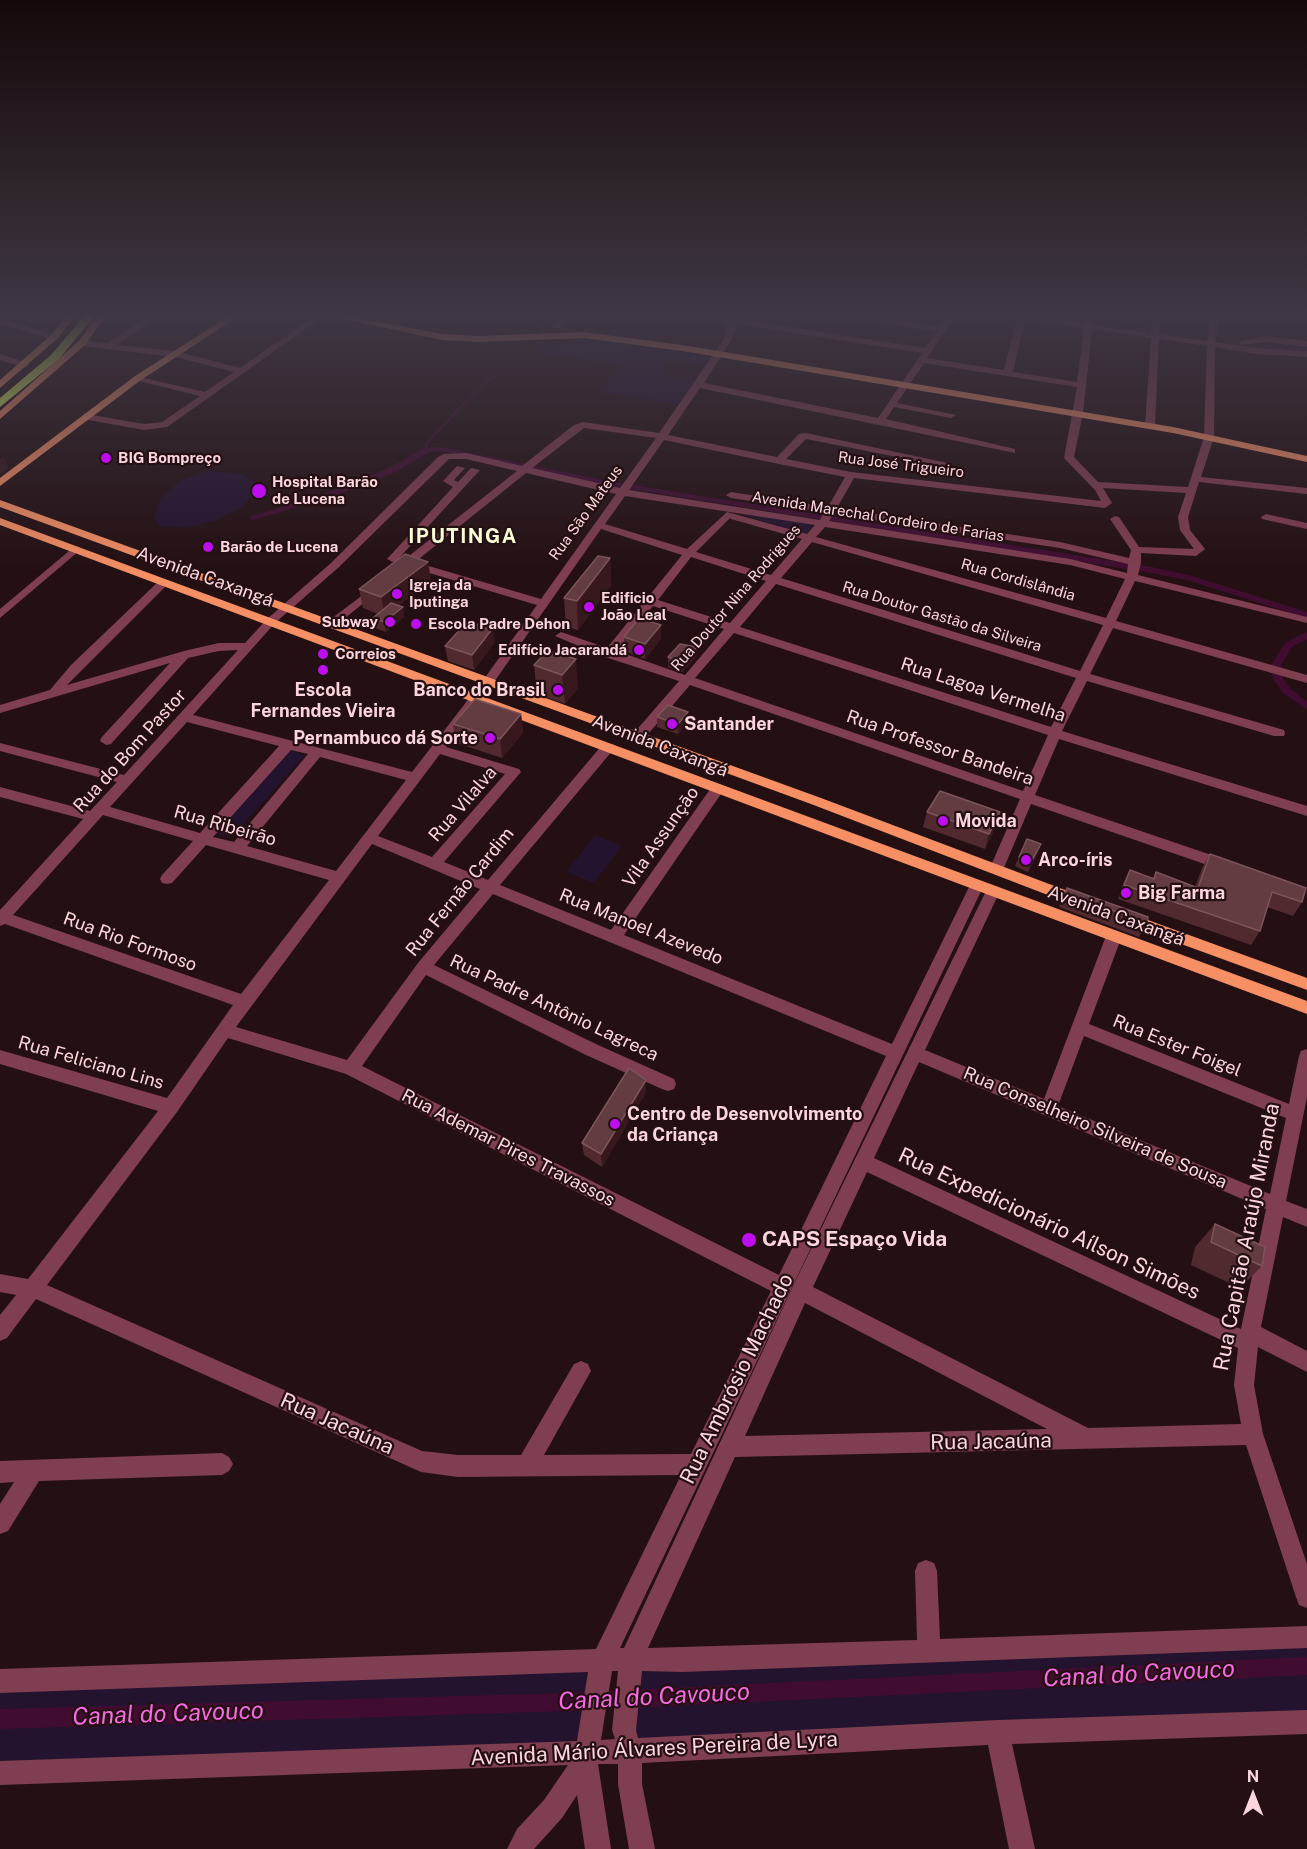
<!DOCTYPE html>
<meta charset="utf-8">
<style>
body{margin:0}
#map{position:relative;width:1307px;height:1849px;overflow:hidden;background:#241013;font-family:"Public Sans",sans-serif}
canvas{display:block}
.north{position:absolute;left:1223px;top:1765px;width:60px;height:60px;-webkit-text-stroke:4px #241013;paint-order:stroke;rotate:0deg;font-size:16px;font-weight:700;line-height:24px;text-align:center;color:#fdd5dd}
.north::after{content:'';display:block;margin:auto;width:21px;height:27px;background:#fdd5dd;clip-path:polygon(50% 0,100% 100%,50% 72%,0 100%)}
</style>
<div id="map">
<canvas width="1307" height="1849"></canvas>
<div class="north">N</div>
</div>
<script>
const ctx = document.querySelector('canvas').getContext('2d');
ctx.lineJoin = 'round';
function paint(path, color) { ctx.fillStyle = color; ctx.fill(path, 'evenodd'); }
const shape = rows => new Path2D(rows.map(r => 'M' + r).join(''));
function strokePath(path, color, width, dash) { ctx.strokeStyle = color; ctx.lineWidth = width; ctx.lineCap = dash ? 'butt' : 'round'; ctx.setLineDash(dash || []); ctx.stroke(path); }
function write(font, color, halo, rows, align = 'center') {
  ctx.font = font + ' "Public Sans",sans-serif'; ctx.lineWidth = 4.5; ctx.setLineDash([]); ctx.textBaseline = 'middle'; ctx.strokeStyle = halo; ctx.fillStyle = color; for (const [text, x, y, turn = 0] of rows) {
    ctx.save(); ctx.translate(x, y); ctx.rotate((+turn || 0) * Math.PI / 180); ctx.textAlign = isNaN(turn) ? turn : align; if (halo) ctx.strokeText(text, 0, 0); ctx.fillText(text, 0, 0); ctx.restore();
  }
}
paint(shape([
 [572,338,604,340,711,357,706,366,671,361,664,365,665,375,695,381,678,404,600,392,620,366,532,351,537,346,570,343],
 [206,471,243,474,254,483,255,493,240,508,216,520,186,528,160,526,154,517,161,498,180,481],
 [741,514,808,523,812,527,807,533,801,533],
 [291,750,304,756,235,834,225,837,215,833,288,751],
 [595,835,622,846,594,883,566,872],
 [1307,1642,1307,1715,640,1739,633,1734,640,1667],
 [584,1669,588,1672,582,1734,568,1744,0,1766,0,1687]
]), '#24132e');
strokePath(shape([
 [521,314,546,332],
 [1253,346,1307,350],
 [427,450,426,444,456,412,489,379,503,372]
]), '#400d30', 2);
paint(shape([
 [442,447,613,482,1151,567,1192,576,1307,612,1307,618,1187,580,1151,573,613,486,442,451,429,452,393,473,335,496,253,520,249,517,329,492,387,469,424,448,442,447],
 [1307,632,1307,639,1293,646,1281,665,1283,679,1291,689,1307,702,1307,710,1283,693,1273,679,1271,665,1286,642,1307,632],
 [1307,1657,1307,1675,568,1711,0,1729,0,1709,568,1693,1307,1657]
]), '#400d30');
paint(shape([
 [152,314,162,314,117,345,175,351,240,368,317,314,327,314,167,427,144,430,83,419,83,415,86,414,144,424,162,422,200,396,135,380,135,376,205,392,234,372,175,357,82,346,78,343,82,340,107,343,152,314],
 [563,314,572,314,560,328,554,328,553,326,563,314],
 [683,314,730,318,731,314,739,314,738,319,925,348,937,332,828,314,851,314,940,327,949,314,957,314,927,358,1004,370,1017,318,999,314,1026,314,1085,323,1086,314,1094,314,1093,325,1151,333,1152,314,1160,314,1159,334,1207,341,1212,314,1220,314,1215,342,1257,348,1307,351,1307,357,1257,354,1215,347,1214,437,1201,477,1307,488,1307,494,1199,482,1188,517,1190,530,1205,549,1196,556,1141,553,1141,563,1138,575,1307,617,1307,623,1135,581,1116,621,1307,675,1307,683,1113,628,1090,674,1284,730,1285,733,1284,736,1274,736,1087,681,1062,731,1307,806,1307,816,1059,739,1035,795,1229,861,1231,865,1229,869,1219,869,1031,804,1003,870,996,875,989,870,1020,799,690,685,643,740,633,740,632,737,633,734,679,681,605,657,555,636,561,632,607,648,682,555,601,529,492,685,446,747,519,769,521,772,444,862,488,880,603,744,613,744,615,747,613,750,500,885,611,930,713,785,723,785,725,788,723,791,624,935,892,1044,972,881,982,881,984,885,620,1648,624,1648,794,1284,986,891,993,886,1000,891,925,1050,1044,1099,1106,936,1109,932,1114,930,1119,932,1122,936,1089,1024,1289,1104,1299,1056,1301,1051,1307,1049,1307,1097,1286,1201,1307,1209,1307,1227,1283,1217,1261,1327,1307,1351,1307,1372,1258,1347,1254,1385,1263,1434,1307,1564,1307,1608,1299,1605,1296,1597,1246,1445,735,1457,648,1648,917,1640,915,1571,918,1563,926,1560,934,1563,937,1571,940,1639,1307,1626,1307,1648,683,1672,642,1671,636,1730,638,1738,998,1720,1307,1710,1307,1734,1012,1744,1035,1849,1009,1849,988,1745,642,1763,642,1784,655,1849,629,1849,618,1784,618,1764,598,1764,611,1849,585,1849,577,1795,562,1818,534,1849,507,1849,517,1829,544,1800,568,1765,0,1785,0,1761,577,1741,588,1672,0,1693,0,1669,596,1649,681,1475,458,1477,421,1472,36,1299,7,1338,0,1341,0,1315,16,1295,0,1292,0,1274,28,1279,158,1111,0,1064,0,1050,167,1098,233,1005,5,924,0,926,0,910,83,819,0,797,0,787,90,811,117,782,0,751,0,743,124,775,238,650,219,651,188,658,111,744,106,745,100,741,101,738,170,663,0,713,0,705,50,690,71,665,159,581,163,580,169,583,67,685,184,651,219,643,245,643,267,619,331,563,438,457,444,454,466,453,522,466,574,425,583,422,659,433,724,339,728,323,683,314],
 [1025,320,1084,328,1077,382,1013,372,1025,320],
 [736,324,922,353,878,418,704,383,732,339,736,324],
 [1092,329,1151,338,1145,426,1150,429,1155,426,1159,339,1207,346,1204,437,1188,487,1098,482,1074,457,1083,413,1092,329],
 [924,363,1077,387,1064,458,1095,490,1101,501,851,472,786,459,806,439,943,466,948,463,806,433,799,434,777,457,668,435,700,388,1015,453,1015,449,886,419,894,407,951,418,956,415,897,403,924,363],
 [584,428,656,438,620,488,532,468,584,428],
 [664,440,779,464,845,477,828,507,731,492,726,495,731,498,824,512,820,520,629,490,664,440],
 [449,459,466,459,517,471,405,559,399,558,480,470,471,468,458,482,454,480,465,468,457,466,443,481,453,487,387,559,399,565,393,570,395,572,403,572,409,567,537,605,484,679,412,772,193,715,275,623,339,567,449,459],
 [526,473,616,494,541,599,415,562,526,473],
 [854,478,1105,508,1112,503,1103,488,1186,493,1178,517,1180,530,1194,549,1139,547,1119,517,1115,516,1110,519,1131,550,1129,558,1060,542,837,508,854,478],
 [625,496,815,525,807,534,727,512,687,549,605,524,625,496],
 [834,514,1060,548,1128,564,1127,573,1070,559,829,521,834,514],
 [730,518,731,519,802,539,771,575,696,552,730,518],
 [825,527,1070,565,1125,579,1106,618,816,537,825,527],
 [812,542,1103,625,1080,671,781,578,812,542],
 [691,557,766,581,730,623,658,600,691,557],
 [776,584,1076,678,1051,727,740,627,776,584],
 [653,606,724,629,685,675,617,651,653,606],
 [734,633,1048,735,1023,791,695,678,734,633],
 [187,722,279,746,200,833,110,807,187,722],
 [291,750,308,754,234,842,213,837,291,750],
 [440,754,505,774,432,857,378,836,440,754],
 [320,757,406,780,336,871,247,846,320,757],
 [103,815,193,841,162,875,160,879,162,883,167,884,172,883,206,845,329,880,241,994,13,915,103,815],
 [372,844,480,889,418,963,347,1060,236,1027,372,844],
 [493,894,886,1056,779,1275,362,1066,426,975,586,1055,662,1089,668,1091,674,1089,676,1084,674,1079,598,1045,434,965,493,894],
 [1084,1036,1286,1118,1270,1194,1058,1106,1084,1036],
 [228,1038,346,1074,771,1291,691,1454,544,1455,591,1371,588,1364,581,1361,574,1364,521,1455,458,1455,422,1451,47,1285,177,1112,228,1038],
 [919,1062,1266,1209,1241,1329,874,1158,919,1062],
 [867,1172,1238,1348,1234,1385,1241,1424,1088,1428,813,1287,867,1172],
 [805,1303,1047,1429,745,1436,805,1303],
 [612,1671,618,1671,612,1730,615,1739,601,1740,612,1671],
 [1250,314,1307,317,1307,321,1254,316,1250,314],
 [0,319,57,335,58,337,54,340,0,324,0,319],
 [1266,336,1307,341,1307,347,1266,342,1242,345,1238,342,1266,336],
 [0,354,28,363,29,365,25,368,0,360,0,354],
 [1266,514,1307,523,1307,529,1262,519,1261,517,1266,514],
 [75,546,79,547,79,551,0,618,0,609,75,546],
 [376,585,382,588,380,590,335,626,327,626,327,622,376,585],
 [222,1453,229,1457,233,1464,229,1471,222,1475,39,1481,8,1531,0,1534,0,1504,14,1482,0,1483,0,1461,222,1453]
]), '#803e51');
paint(shape([
 [68,314,77,314,57,339,0,388,0,380,51,335,68,314],
 [99,314,107,314,85,345,0,419,0,411,79,341,99,314],
 [232,314,242,314,141,380,0,486,0,478,135,376,232,314],
 [321,314,339,314,442,334,478,336,584,332,689,346,1173,427,1307,456,1307,462,1173,433,689,352,584,338,478,342,442,340,321,314],
 [0,500,821,798,1089,899,1091,903,1084,909,1079,907,811,804,0,507,0,500],
 [0,518,1307,1001,1307,1014,0,525,0,518],
 [1126,912,1307,978,1307,990,1121,922,1119,918,1126,912]
]), '#f68f63');
paint(shape([
 [86,314,96,314,59,359,0,407,0,398,51,355,86,314]
]), '#d6f657');
paint(shape([
 [610,558,611,586,578,630,566,627,564,598],
 [431,580,398,606,403,607,404,617,386,632,375,628,373,618,378,614,363,608,359,589],
 [624,637,661,639,645,659,624,651],
 [495,642,474,670,448,661,445,646],
 [697,647,697,656,682,672,668,667,668,657],
 [548,650,578,688,565,704,537,694,534,665],
 [688,712,688,721,678,734,657,727,657,717],
 [521,714,523,733,502,758,456,743,453,724],
 [927,812,996,826,985,849,923,827],
 [1037,854,1028,872,1015,866,1019,857],
 [1210,854,1302,902,1293,916,1267,907,1260,931,1251,945,1118,899,1123,884,1130,870,1153,878,1156,872,1195,887,1202,868],
 [1067,888,1147,923,1139,937,1059,907],
 [646,1080,646,1092,602,1167,584,1155,582,1143],
 [1215,1224,1262,1266,1240,1288,1191,1265,1195,1247]
]), '#512a2f');
paint(shape([
 [4,457,9,468,0,474,0,459],
 [610,558,611,586,578,630,577,601],
 [428,562,431,580,385,616,381,597],
 [403,607,404,617,386,632,384,622],
 [661,625,661,639,645,659,645,644],
 [493,628,495,642,474,670,472,655],
 [697,647,697,656,682,672,682,662],
 [576,659,578,688,565,704,562,675],
 [688,712,688,721,678,734,678,724],
 [521,714,523,733,502,758,500,739],
 [1000,812,996,826,985,849,989,834],
 [1041,844,1037,854,1028,872,1031,862],
 [646,1080,646,1092,602,1167,601,1154]
]), '#37181c');
const building = shape([
 [405,554,428,562,381,597,359,589,405,554],
 [598,556,610,558,577,601,564,598,598,556],
 [391,603,403,607,384,622,373,618,391,603],
 [639,618,661,625,645,644,624,637,639,618],
 [467,622,493,628,472,655,445,646,467,622],
 [680,644,697,647,682,662,668,657,680,644],
 [548,650,576,659,562,675,534,665,548,650],
 [475,699,521,714,500,739,453,724,475,699],
 [668,705,688,712,678,724,657,717,668,705],
 [940,791,1000,812,989,834,927,812,940,791],
 [1027,839,1041,844,1031,862,1019,857,1027,839],
 [1210,854,1306,888,1302,902,1272,892,1260,931,1124,885,1130,870,1154,879,1156,872,1198,888,1210,854],
 [1067,888,1148,917,1147,923,1065,893,1067,888],
 [629,1068,646,1080,601,1154,582,1143,629,1068],
 [1215,1224,1265,1247,1262,1266,1211,1242,1215,1224]
]);
paint(building, '#633c42');
strokePath(building, '#7c545a', 1.5);
const sky = ctx.createLinearGradient(0, 0, 0, 573);
sky.addColorStop(0, '#14090a');
sky.addColorStop(0.55, '#3f3744');
sky.addColorStop(1, '#3f374400');
ctx.fillStyle = sky;
ctx.fillRect(0, 0, 1307, 573);
for (const [x, y, r, color] of [
 [106,458,6,"#be0ef0"],
 [259,491,8,"#be0ef0"],
 [208,547,6,"#be0ef0"],
 [397,594,6,"#be0ef0"],
 [589,607,6,"#be0ef0"],
 [390,622,6,"#be0ef0"],
 [416,624,6,"#be0ef0"],
 [639,650,6,"#be0ef0"],
 [323,654,6,"#be0ef0"],
 [323,670,6,"#be0ef0"],
 [558,690,6,"#be0ef0"],
 [672,724,6,"#be0ef0"],
 [490,738,6,"#be0ef0"],
 [943,821,6,"#be0ef0"],
 [1026,860,6,"#be0ef0"],
 [1126,893,6,"#be0ef0"],
 [615,1124,6,"#be0ef0"],
 [749,1240,8,"#be0ef0"]
]) { const dot = new Path2D(); dot.arc(x, y, r, 0, 2 * Math.PI); ctx.fillStyle = color; ctx.fill(dot); strokePath(dot, '#241013', 2); }
write('bold 15px', '#fdd5dd', '#241013', [
 ["BIG Bompreço",118,458],
 ["Hospital Barão",272,482],
 ["de Lucena",272,499],
 ["Barão de Lucena",220,547],
 ["Igreja da",409,585],
 ["Iputinga",409,602],
 ["Edificio",601,598],
 ["João Leal",601,615],
 ["Subway",378,622,"right"],
 ["Escola Padre Dehon",428,624],
 ["Edifício Jacarandá",627,650,"right"],
 ["Correios",335,654]
], 'left');
write('15px', '#fdd5dd', '#241013', [
 ["Rua José Trigueiro",901,465,7],
 ["Rua São Mateus",586,513,-54],
 ["Avenida Marechal Cordeiro de Farias",878,517,9],
 ["Rua Cordislândia",1018,580,16],
 ["Rua Doutor Nina Rodrigues",736,598,-49],
 ["Rua Doutor Gastão da Silveira",942,617,17]
]);
write('18px', '#fdd5dd', '#241013', [
 ["Avenida Caxangá",205,577,20],
 ["Rua Lagoa Vermelha",983,690,18],
 ["Avenida Caxangá",660,746,21],
 ["Rua Professor Bandeira",940,748,19],
 ["Rua do Bom Pastor",130,751,-48],
 ["Rua Vilalva",463,804,-49],
 ["Rua Ribeirão",225,826,16],
 ["Vila Assunção",661,837,-55],
 ["Rua Fernão Cardim",460,892,-51],
 ["Avenida Caxangá",1116,916,20],
 ["Rua Manoel Azevedo",641,927,22],
 ["Rua Rio Formoso",130,942,20],
 ["Rua Padre Antônio Lagreca",554,1008,25],
 ["Rua Ester Foigel",1177,1046,22],
 ["Rua Feliciano Lins",91,1063,16],
 ["Rua Conselheiro Silveira de Sousa",1095,1128,23],
 ["Rua Ademar Pires Travassos",508,1148,27]
]);
write('bold 18px', '#fdd5dd', '#241013', [
 ["Escola",323,690,"center"],
 ["Fernandes Vieira",323,711,"center"],
 ["Banco do Brasil",546,690,"right"],
 ["Santander",684,724],
 ["Pernambuco dá Sorte",478,738,"right"],
 ["Movida",955,821],
 ["Arco-íris",1038,860],
 ["Big Farma",1138,893],
 ["Centro de Desenvolvimento",627,1114],
 ["da Criança",627,1135]
], 'left');
ctx.letterSpacing = '1.5px';
write('bold 20px', '#fbfdd7', '#241013', [
 ["IPUTINGA",463,537]
]);
ctx.letterSpacing = '0px';
write('21px', '#fdd5dd', '#241013', [
 ["Rua Expedicionário Aílson Simões",1049,1224,25],
 ["Rua Capitão Araújo Miranda",1247,1237,-79],
 ["Rua Ambrósio Machado",737,1379,-64],
 ["Rua Jacaúna",337,1424,24],
 ["Rua Jacaúna",991,1442,-1],
 ["Avenida Mário Álvares Pereira de Lyra",654,1749,-3]
]);
write('bold 21px', '#fdd5dd', '#241013', [
 ["CAPS Espaço Vida",762,1240]
], 'left');
write('italic 24px', '#f769e3', '#241013', [
 ["Canal do Cavouco",1139,1674,-3],
 ["Canal do Cavouco",654,1697,-3],
 ["Canal do Cavouco",168,1714,-2]
]);
</script>
